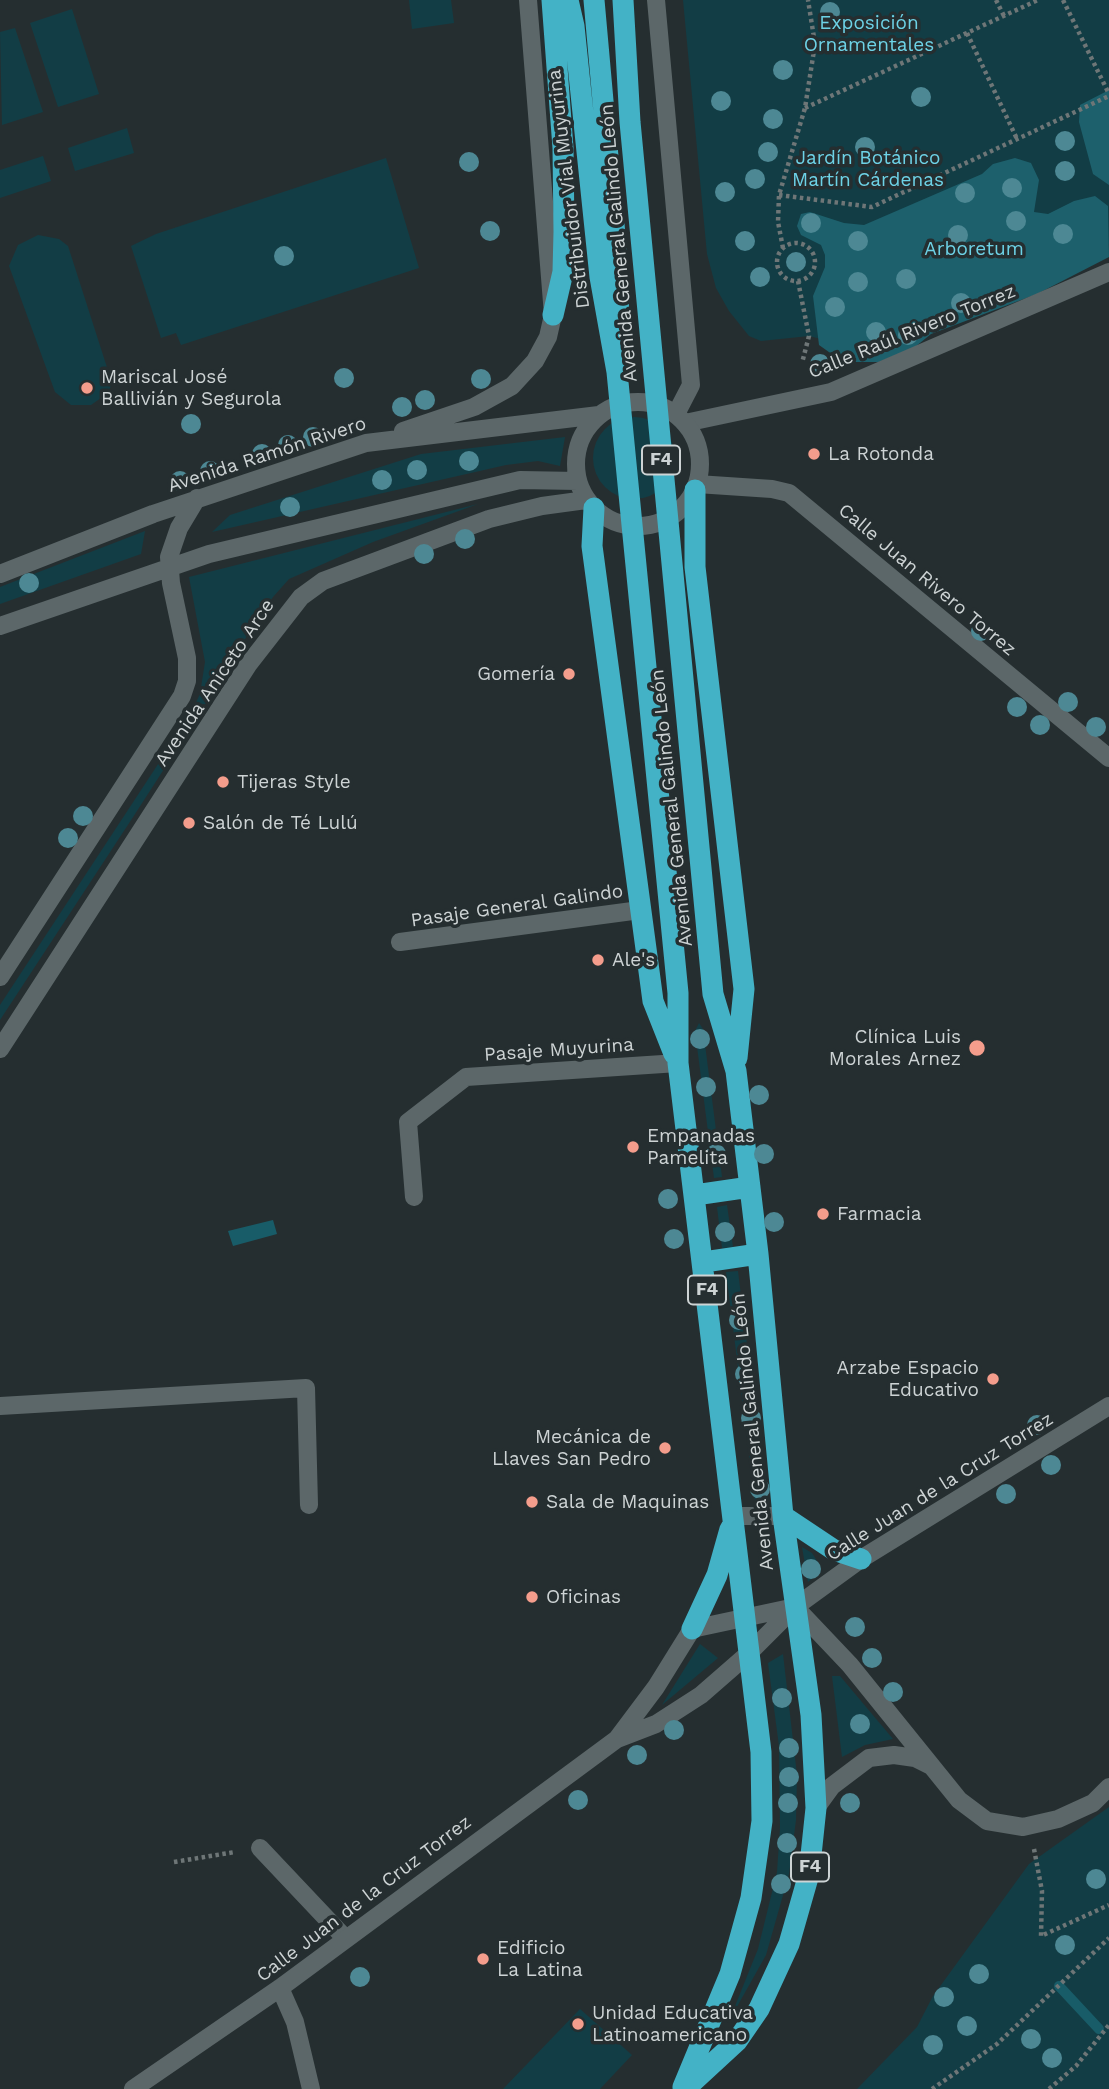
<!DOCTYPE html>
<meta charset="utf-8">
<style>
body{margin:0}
canvas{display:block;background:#252e30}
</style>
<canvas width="1109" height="2089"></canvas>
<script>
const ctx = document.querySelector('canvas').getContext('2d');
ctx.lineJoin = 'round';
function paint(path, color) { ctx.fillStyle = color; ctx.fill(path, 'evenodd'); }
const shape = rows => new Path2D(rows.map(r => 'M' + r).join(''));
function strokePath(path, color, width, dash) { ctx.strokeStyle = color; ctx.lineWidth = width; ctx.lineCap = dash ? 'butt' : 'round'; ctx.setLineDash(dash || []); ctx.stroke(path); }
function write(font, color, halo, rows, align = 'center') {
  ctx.font = font + ' "Work Sans",sans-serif'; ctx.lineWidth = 7; ctx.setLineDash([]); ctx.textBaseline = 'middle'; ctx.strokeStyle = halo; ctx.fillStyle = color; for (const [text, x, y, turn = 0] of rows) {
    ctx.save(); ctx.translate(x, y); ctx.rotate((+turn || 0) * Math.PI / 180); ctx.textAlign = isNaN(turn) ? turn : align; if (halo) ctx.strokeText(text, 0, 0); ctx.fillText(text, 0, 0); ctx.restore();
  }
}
paint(shape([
 [409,0,451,0,454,23,412,29],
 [683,0,1109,0,1109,244,841,344,809,336,761,341,749,336,729,311,716,288,707,254],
 [72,9,99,94,58,107,30,23],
 [15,28,43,112,2,125,0,32],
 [127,128,134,153,75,171,68,148],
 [43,156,51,181,0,198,0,170],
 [386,158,419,268,181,345,176,333,161,338,131,246,156,234],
 [38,235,59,239,68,246,112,383,108,393,91,405,71,405,55,392,9,266,18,245],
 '593 458a41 41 0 1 1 82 0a41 41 0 1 1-82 0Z',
 [565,437,560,466,538,461,506,465,212,532,230,515,421,454],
 [478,504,373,542,289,579,273,597,215,684,204,707,135,814,0,1020,0,1005,189,717,200,694,205,662,189,577],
 [145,531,141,554,0,604,0,587],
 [699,1023,703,1029,722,1177,714,1178,695,1031],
 [727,1205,733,1247,722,1248,717,1207],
 [738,1271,766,1500,755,1502,726,1272],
 [802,1547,812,1553,819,1564,816,1575,808,1582],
 [700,1644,718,1658,662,1705],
 [783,1654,797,1775,796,1820,789,1874,766,1955,729,2021,758,1949,777,1872,780,1828,779,1746,768,1663],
 [832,1676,840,1676,893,1739,865,1745,842,1757],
 [1109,1807,1109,2089,857,2089,917,2027,933,1996,1029,1864],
 [580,2009,632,2055,600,2089,503,2089]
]), '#123d45');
paint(shape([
 [1109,90,1109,185,1093,174,1079,122,1080,105],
 [1015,158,1031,163,1039,180,1034,212,1048,214,1074,201,1095,196,1108,206,1109,257,1037,294,931,334,915,347,879,362,843,362,819,345,813,296,825,267,825,255,821,245,801,235,797,226,801,214,810,212,844,223,864,225,982,174,993,164]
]), '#1d606c');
paint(shape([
 [273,1220,277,1234,233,1246,228,1231]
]), '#185c68');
strokePath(shape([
 [1059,1986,1099,2029]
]), '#185c68', 10);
strokePath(shape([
 [996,0,1004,16],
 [1063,0,1109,94],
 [967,33,1017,139],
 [805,108,1038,0],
 [779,195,872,207,1109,96],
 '777 262a19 19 0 1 1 38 0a19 19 0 1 1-38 0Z',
 [783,248,778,222,779,195,805,108,815,44,808,0],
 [798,281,809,336,802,363],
 [1034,1849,1042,1891,1041,1936,1109,1905],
 [174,1862,235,1852],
 [932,2089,997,2044,1109,1938],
 [1049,2089,1076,2066,1109,2025]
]), '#6e7677', 4.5, [3.5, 3.5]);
strokePath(shape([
 [414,1197,408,1122,466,1077,678,1063],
 [733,1516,783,1516],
 [260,1848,345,1938]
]), '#5c6769', 18);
strokePath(shape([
 [685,423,831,392,1109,272],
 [697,484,772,489,789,493,1109,758],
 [400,942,640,910],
 [0,1406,306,1388,309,1505],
 [795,1607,850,1665,959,1800,987,1821,1023,1827,1058,1819,1093,1803,1109,1787],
 [617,1739,656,1724,701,1695,748,1654,795,1607,861,1559,1109,1406],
 [816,1808,832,1786,869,1758,894,1755,915,1758,931,1766],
 [280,1988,295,2022,311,2089],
 [133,2089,280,1988,617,1739,656,1687,692,1629,795,1607]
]), '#5c6769', 18);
strokePath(shape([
 [656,0,691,385,676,414],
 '576 464a62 62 0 1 1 124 0a62 62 0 1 1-124 0Z',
 [403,431,474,407,512,386,535,361,548,337,553,315,528,0],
 [0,574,153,514,366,443,599,415],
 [0,626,209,554,520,480,578,481],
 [0,977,182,696,187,681,187,658,171,583,169,557,179,528,197,498],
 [0,1049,248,665,301,597,323,581,489,519,542,506,586,500]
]), '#5c6769', 18);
strokePath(shape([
 [552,0,563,148,564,232,563,272,553,315],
 [568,0,574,26,600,277,617,372,678,993,678,1063,761,1752,762,1821,751,1898,730,1974,683,2087],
 [594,0,619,280,618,325],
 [623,0,630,122,713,994,736,1071,758,1254,783,1516,811,1715,816,1808,809,1874,789,1944,759,2009,737,2041,685,2089],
 [695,490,695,567,744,989,737,1058],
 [594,508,592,546,653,1001,674,1054],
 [695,1195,750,1187],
 [704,1262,758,1254],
 [783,1516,834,1550,861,1559],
 [692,1629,717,1575,730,1529]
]), '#43b2c6', 21);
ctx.fillStyle = '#4d8894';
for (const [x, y] of [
 [830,12],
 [783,70],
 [921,97],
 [721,101],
 [773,119],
 [1065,141],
 [865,147],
 [768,152],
 [469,162],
 [1065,171],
 [755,179],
 [1012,188],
 [725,192],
 [965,193],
 [1016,221],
 [811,223],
 [490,231],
 [1063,234],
 [958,235],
 [745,241],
 [858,241],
 [284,256],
 [796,262],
 [760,277],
 [906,279],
 [858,282],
 [961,303],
 [835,307],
 [876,332],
 [908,335],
 [820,364],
 [344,378],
 [481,379],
 [425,400],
 [402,407],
 [191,424],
 [313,437],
 [288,445],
 [262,454],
 [469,461],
 [417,470],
 [210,471],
 [382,480],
 [180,481],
 [290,507],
 [465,539],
 [424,554],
 [29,583],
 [981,631],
 [1068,702],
 [1017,707],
 [1040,725],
 [1096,727],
 [83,816],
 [68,838],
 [700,1039],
 [706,1087],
 [759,1095],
 [716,1154],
 [764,1154],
 [668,1199],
 [774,1222],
 [725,1232],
 [674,1239],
 [739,1320],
 [745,1374],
 [751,1418],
 [1037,1425],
 [1051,1465],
 [760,1489],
 [1006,1494],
 [811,1569],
 [855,1627],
 [872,1658],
 [893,1692],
 [782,1698],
 [860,1724],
 [674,1730],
 [789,1748],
 [637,1755],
 [789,1777],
 [578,1800],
 [788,1803],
 [850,1803],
 [787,1843],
 [1096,1879],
 [781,1884],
 [1065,1945],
 [979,1974],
 [360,1977],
 [944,1997],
 [967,2026],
 [1031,2039],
 [933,2045],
 [1052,2058]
]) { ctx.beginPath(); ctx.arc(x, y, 10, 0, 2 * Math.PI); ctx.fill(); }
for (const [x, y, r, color] of [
 [87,388,7,"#f49d8c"],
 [814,454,7,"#f49d8c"],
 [569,674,7,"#f49d8c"],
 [223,782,7,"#f49d8c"],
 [189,823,7,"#f49d8c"],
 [598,960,7,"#f49d8c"],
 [977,1048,9,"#f49d8c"],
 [633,1147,7,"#f49d8c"],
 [823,1214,7,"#f49d8c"],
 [993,1379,7,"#f49d8c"],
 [665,1448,7,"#f49d8c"],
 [532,1502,7,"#f49d8c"],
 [532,1597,7,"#f49d8c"],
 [483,1959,7,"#f49d8c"],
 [578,2024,7,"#f49d8c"]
]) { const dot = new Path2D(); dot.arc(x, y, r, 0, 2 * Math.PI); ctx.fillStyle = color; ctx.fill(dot); strokePath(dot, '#252e30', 2.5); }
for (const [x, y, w] of [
 [661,460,38],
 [707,1290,38],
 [810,1867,38]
]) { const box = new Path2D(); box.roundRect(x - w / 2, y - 14.5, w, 29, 5); ctx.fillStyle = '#252e30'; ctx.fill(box); strokePath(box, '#cdd3d4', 2); }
write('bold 18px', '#cdd3d4', null, [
 ["F4",661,460],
 ["F4",707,1290],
 ["F4",810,1867]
]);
write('19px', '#6dd2e6', '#252e30', [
 ["Exposición",869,23],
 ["Ornamentales",869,45],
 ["Jardín Botánico",868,158],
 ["Martín Cárdenas",868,180],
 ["Arboretum",974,249]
]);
write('19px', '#cdd3d4', '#252e30', [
 ["Distribuidor Vial Muyurina",569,189,-97],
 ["Avenida General Galindo León",619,243,-95],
 ["Calle Raúl Rivero Torrez",912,332,-22],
 ["Avenida Ramón Rivero",267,455,-18],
 ["Calle Juan Rivero Torrez",927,580,40],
 ["Avenida Aniceto Arce",215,683,-56],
 ["Avenida General Galindo León",672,808,-96],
 ["Pasaje General Galindo",517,906,-8],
 ["Pasaje Muyurina",559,1050,-4],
 ["Avenida General Galindo León",753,1432,-96],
 ["Calle Juan de la Cruz Torrez",940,1487,-32],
 ["Calle Juan de la Cruz Torrez",364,1899,-37]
]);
write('19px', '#cdd3d4', '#252e30', [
 ["Mariscal José",101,377],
 ["Ballivián y Segurola",101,399],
 ["La Rotonda",828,454],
 ["Gomería",555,674,"right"],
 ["Tijeras Style",237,782],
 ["Salón de Té Lulú",203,823],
 ["Ale's",612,960],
 ["Clínica Luis",961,1037,"right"],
 ["Morales Arnez",961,1059,"right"],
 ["Empanadas",647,1136],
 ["Pamelita",647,1158],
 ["Farmacia",837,1214],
 ["Arzabe Espacio",979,1368,"right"],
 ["Educativo",979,1390,"right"],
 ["Mecánica de",651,1437,"right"],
 ["Llaves San Pedro",651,1459,"right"],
 ["Sala de Maquinas",546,1502],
 ["Oficinas",546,1597],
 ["Edificio",497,1948],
 ["La Latina",497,1970],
 ["Unidad Educativa",592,2013],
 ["Latinoamericano",592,2035]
], 'left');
</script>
